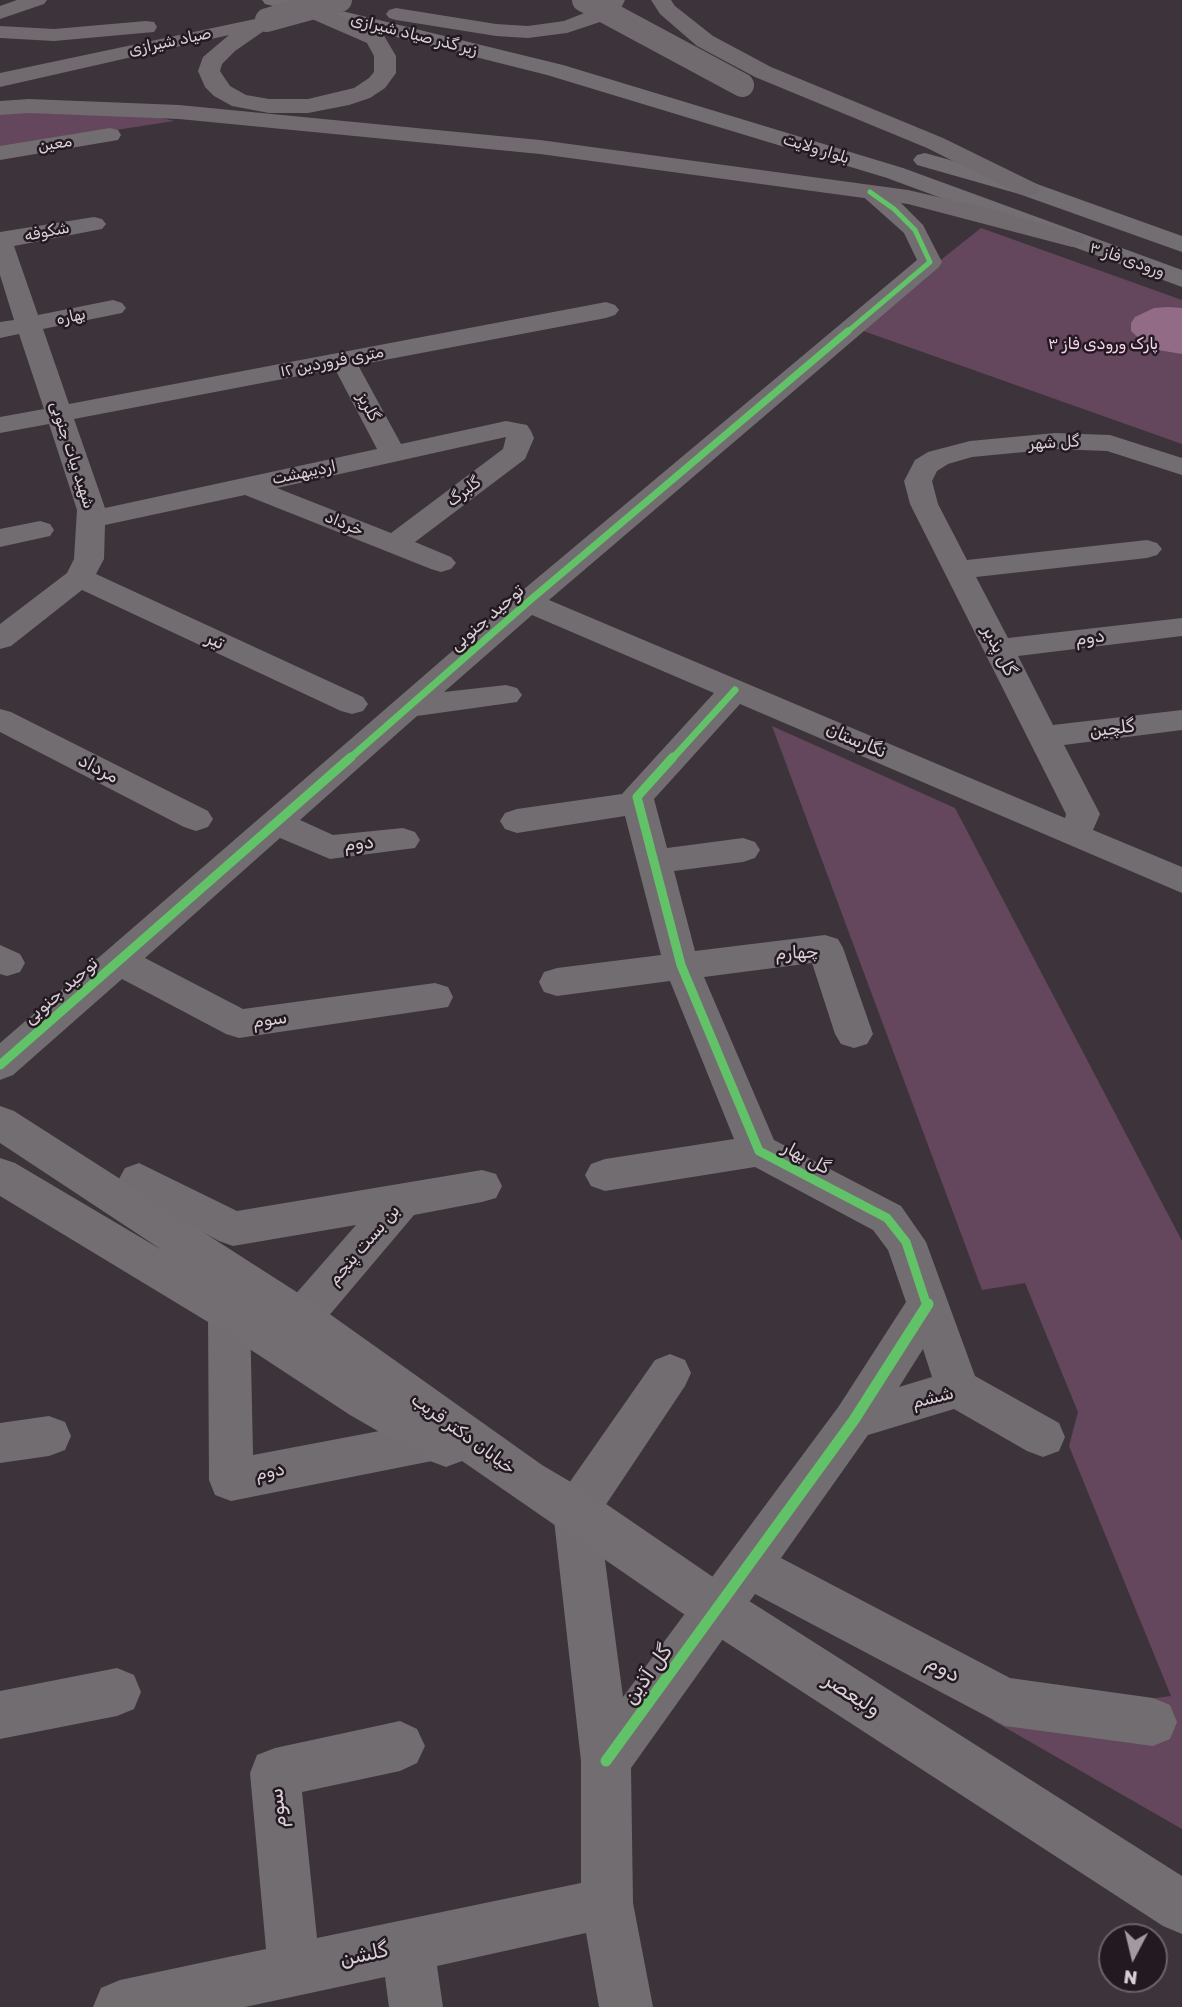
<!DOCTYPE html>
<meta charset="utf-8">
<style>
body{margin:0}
#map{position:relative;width:1182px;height:2007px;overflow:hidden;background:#3c343a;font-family:Rubik,sans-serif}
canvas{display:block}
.north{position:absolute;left:1098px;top:1923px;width:70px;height:70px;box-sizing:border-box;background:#221a20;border:2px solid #6c6269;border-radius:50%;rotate:187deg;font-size:19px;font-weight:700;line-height:28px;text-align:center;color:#dacfd6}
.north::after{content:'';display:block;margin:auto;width:24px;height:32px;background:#a3999f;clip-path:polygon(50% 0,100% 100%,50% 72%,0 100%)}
</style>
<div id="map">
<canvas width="1182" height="2007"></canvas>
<div class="north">N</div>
</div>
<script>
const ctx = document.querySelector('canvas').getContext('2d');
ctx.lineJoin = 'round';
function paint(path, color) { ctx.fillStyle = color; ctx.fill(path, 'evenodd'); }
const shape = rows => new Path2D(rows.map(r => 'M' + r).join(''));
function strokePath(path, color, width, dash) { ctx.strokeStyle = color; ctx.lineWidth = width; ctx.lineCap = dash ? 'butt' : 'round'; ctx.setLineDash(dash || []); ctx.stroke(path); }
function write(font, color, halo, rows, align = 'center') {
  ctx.font = font + ' Rubik,Cairo,sans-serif'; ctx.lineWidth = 5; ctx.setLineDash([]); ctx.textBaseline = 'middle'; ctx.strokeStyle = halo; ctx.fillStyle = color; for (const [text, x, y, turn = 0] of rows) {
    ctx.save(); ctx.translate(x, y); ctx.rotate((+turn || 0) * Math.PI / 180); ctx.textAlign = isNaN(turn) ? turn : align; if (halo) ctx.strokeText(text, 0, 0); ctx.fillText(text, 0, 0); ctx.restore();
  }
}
paint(shape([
 [50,109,140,113,174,121,0,148,0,114],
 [981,228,1182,300,1182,444,855,328],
 [772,726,955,808,1182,1241,1182,1829,992,1720,1171,1696,1069,1446,1078,1412,1025,1283,982,1290]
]), '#64475c');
paint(shape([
 [1168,307,1182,308,1182,354,1158,350,1146,345,1131,331,1131,323,1135,317,1154,308]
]), '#926c87');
paint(shape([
 [110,128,118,130,121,135,118,140,0,160,0,146,110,128],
 [870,185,878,187,902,204,923,225,942,262,939,267,549,600,1065,818,1066,814,910,504,904,481,915,460,928,452,970,441,1055,433,1110,435,1182,458,1182,475,1107,451,1055,449,972,457,948,464,937,471,932,481,938,504,967,560,1147,540,1157,543,1162,549,1157,555,1147,558,976,577,1008,638,1182,618,1182,636,1018,656,1053,725,1182,710,1182,730,1064,745,1100,814,1093,830,1182,867,1182,893,740,704,654,799,667,848,743,838,755,842,760,850,755,858,743,862,674,871,695,951,825,935,838,939,843,948,873,1034,867,1044,854,1048,841,1044,835,1034,812,963,704,977,774,1140,901,1206,926,1242,975,1376,1059,1423,1065,1437,1059,1451,1043,1457,1027,1451,954,1409,868,1435,781,1558,1010,1678,1153,1698,1170,1705,1177,1722,1170,1739,1153,1746,1005,1726,755,1594,631,1768,633,1903,653,2007,599,2007,586,1933,437,1966,443,2007,389,2007,385,1977,245,2007,93,2007,101,1988,120,1980,266,1949,250,1773,257,1755,275,1748,400,1721,417,1729,425,1746,417,1763,400,1771,302,1792,317,1938,581,1883,581,1761,553,1511,560,1496,655,1360,670,1354,685,1360,691,1373,685,1386,599,1515,623,1697,839,1406,906,1302,888,1250,873,1230,755,1167,605,1191,591,1186,585,1175,591,1164,605,1159,734,1139,670,981,557,996,544,992,539,982,544,972,557,968,661,955,625,816,517,833,505,829,500,821,505,813,517,809,622,794,714,693,532,615,444,692,506,685,517,688,522,695,517,702,417,716,300,820,333,835,403,828,415,832,420,840,415,848,330,859,280,838,145,958,243,1009,435,983,448,987,453,997,448,1007,239,1038,226,1034,122,979,13,1075,0,1080,0,1043,517,595,917,260,904,233,858,192,862,187,870,185],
 [923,1349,932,1377,899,1387,923,1349],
 [94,217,102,219,106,224,102,229,14,246,38,315,113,300,122,303,126,308,122,313,43,329,69,404,606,302,615,305,619,310,615,315,606,318,358,365,401,444,506,421,527,425,531,431,534,438,525,459,415,542,451,557,456,563,451,569,441,572,431,569,245,495,105,525,104,559,96,574,363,697,368,704,363,711,352,714,341,711,82,590,11,646,0,649,0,624,67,573,74,559,77,510,49,424,0,433,0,417,44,409,19,334,0,338,0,322,14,320,0,275,0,232,94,217],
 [335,369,377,449,105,508,74,419,335,369],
 [506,437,503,449,391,533,277,488,506,437],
 [40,521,50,524,54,530,50,536,0,547,0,529,40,521],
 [0,709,11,712,208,811,213,819,208,827,196,831,184,827,0,732,0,709],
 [0,945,20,954,25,963,20,972,7,976,0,974,0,945],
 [139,1163,237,1211,482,1170,496,1174,502,1186,496,1198,482,1202,414,1215,316,1331,301,1336,286,1331,280,1318,286,1305,356,1225,233,1246,219,1241,125,1190,119,1179,125,1168,139,1163],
 [229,1294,244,1299,250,1312,253,1455,432,1421,448,1427,454,1441,448,1455,432,1461,231,1501,215,1495,209,1480,208,1312,214,1299,229,1294],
 [49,1416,65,1422,71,1436,65,1450,49,1456,0,1463,0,1423,49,1416],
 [117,1668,134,1675,141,1692,134,1709,117,1716,0,1739,0,1691,117,1668]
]), '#726d70');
paint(shape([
 [262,0,297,0,563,65,903,168,1182,270,1182,287,887,178,547,75,265,4,262,0],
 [925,153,1037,184,1182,236,1182,252,1019,194,917,165,913,160,917,155,925,153],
 [0,1106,14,1111,317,1305,542,1465,593,1495,735,1592,1182,1876,1182,1934,1163,1926,701,1626,462,1461,446,1467,430,1461,350,1415,213,1325,0,1196,0,1158,15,1163,162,1250,0,1143,0,1106]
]), '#736e71');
paint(shape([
 [17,0,47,0,44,4,0,19,0,6,17,0],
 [291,0,303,1,383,34,396,56,396,73,385,88,370,98,349,105,308,113,269,113,232,106,214,96,205,87,198,71,203,57,229,35,0,87,0,73,255,19,267,14,274,16,278,20,274,24,235,51,222,64,220,71,230,86,246,95,269,99,308,99,354,88,369,78,374,72,374,56,367,43,289,9,286,5,291,0],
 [605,0,625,0,618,14,600,22,567,33,528,38,496,36,396,20,389,18,386,14,389,10,396,8,496,24,528,26,564,21,602,6,605,0],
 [651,0,671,0,675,6,713,36,771,67,943,138,1037,184,1040,189,1037,194,1028,196,1019,194,927,148,755,77,697,46,660,14,651,0],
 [146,21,154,22,157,27,154,32,54,41,0,38,0,26,54,29,146,21],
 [29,99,179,105,540,140,908,190,994,210,1081,235,1084,240,1081,245,1072,247,908,204,540,154,179,119,29,113,0,115,0,101,29,99]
]), '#716a6f');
strokePath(shape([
 [584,0,742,85],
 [267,20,340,0]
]), '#716a6f', 24);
strokePath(shape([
 [846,333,930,262,915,230,894,209,870,192]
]), '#61c268', 5);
strokePath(shape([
 [349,759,528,602,848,331],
 [672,759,735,690]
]), '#61c268', 7);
strokePath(shape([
 [673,757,637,797,681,965,759,1151,887,1218,906,1242,927,1306],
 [0,1065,351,757]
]), '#61c268', 9);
strokePath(shape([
 [606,1761,854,1420,928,1304]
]), '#61c268', 11);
write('16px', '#dacfd6', '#221a20', [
 ["زیر گذر صیاد شیرازی",414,35,14],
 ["صیاد شیرازی",170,42,-12],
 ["معین",55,144,-9],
 ["بلوار ولایت",816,149,17],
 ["شکوفه",47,232,-11],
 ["ورودی فاز ۳",1127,260,19],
 ["بهاره",71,317,-12],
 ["۱۲ متری فروردین",332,362,-11],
 ["گلریز",368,407,62],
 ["گل شهر",1054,443,-3],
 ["شهید بیات جنوبی",72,455,72],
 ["اردیبهشت",304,473,-12],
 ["گلبرگ",464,492,-37],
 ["خرداد",344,524,22]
]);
write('16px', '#fcd4f0', '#221a20', [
 ["پارک ورودی فاز ۳",1103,344]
]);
write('18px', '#dacfd6', '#221a20', [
 ["توحید جنوبی",487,618,-41],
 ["دوم",1090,638,-7],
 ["تیر",215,641,25],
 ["گل پذیر",999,651,63],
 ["گلچین",1112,729,-7],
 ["نگارستان",856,741,23],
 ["مرداد",98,769,27],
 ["دوم",359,844,-6],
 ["چهارم",797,953,-3],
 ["توحید جنوبی",61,991,-41],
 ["سوم",270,1020,-8],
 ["گل بهار",806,1158,28],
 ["بن بست پنجم",364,1245,-49],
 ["ششم",933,1398,-14],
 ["خیابان دکتر قریب",463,1434,36],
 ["دوم",270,1472,-11]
]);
write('21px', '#dacfd6', '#221a20', [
 ["دوم",943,1669,28],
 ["گل آذین",648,1675,-54],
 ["ولیعصر",852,1695,33],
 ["سوم",278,1808,-96],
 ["گلشن",364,1955,-12]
]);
</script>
